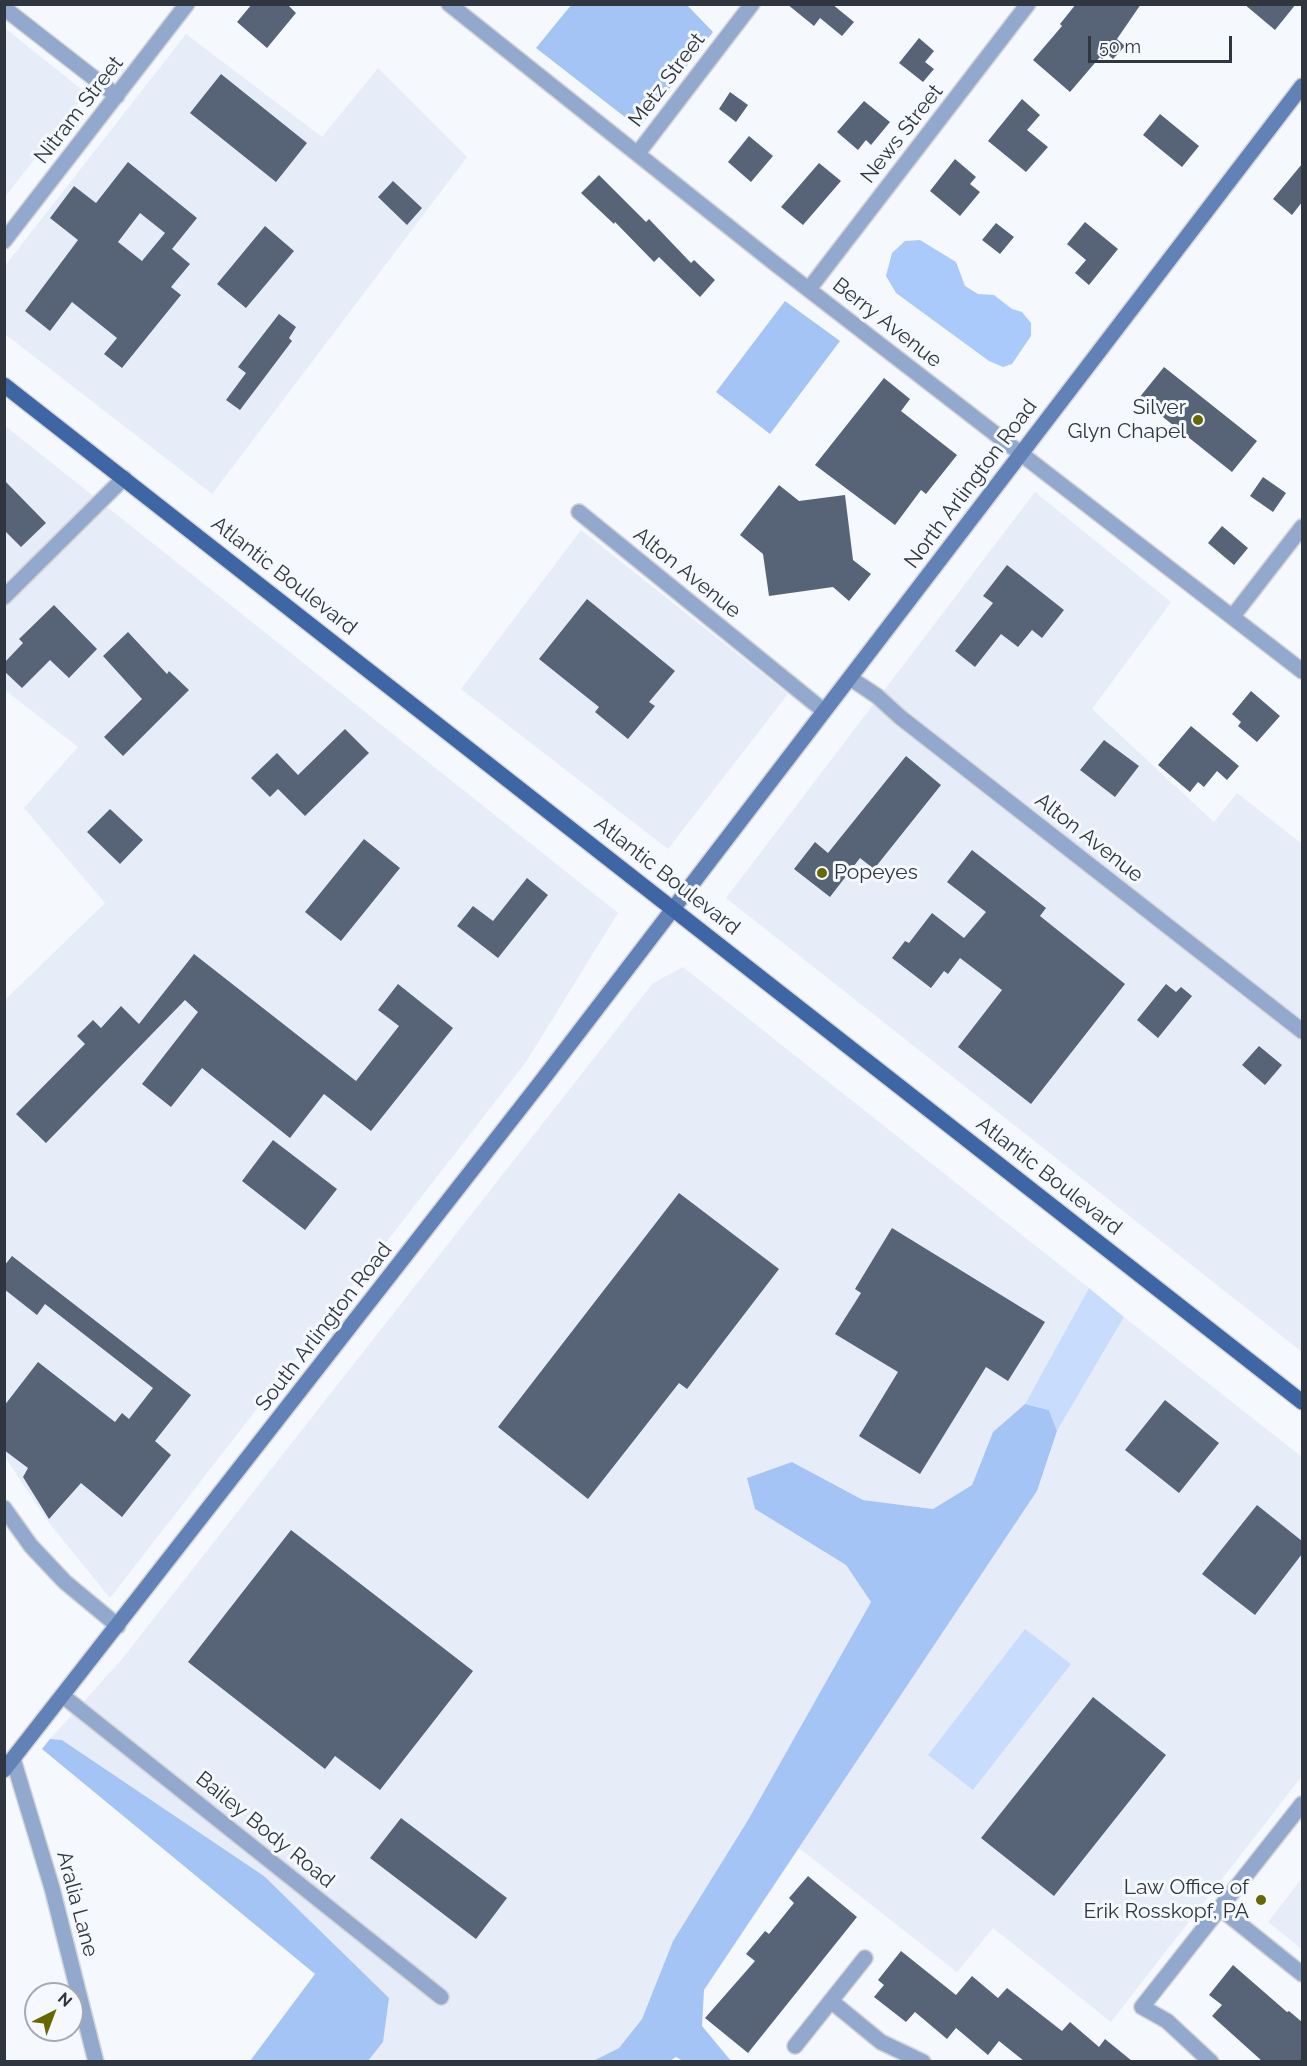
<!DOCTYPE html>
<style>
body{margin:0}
#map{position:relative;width:1307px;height:2066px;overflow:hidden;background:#f5f8fc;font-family:Raleway,sans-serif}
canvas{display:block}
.frame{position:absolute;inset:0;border:6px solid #30363f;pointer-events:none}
.north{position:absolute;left:24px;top:1982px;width:60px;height:60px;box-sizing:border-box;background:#f5f8fc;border:2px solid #a6aab0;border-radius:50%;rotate:42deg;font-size:16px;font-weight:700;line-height:24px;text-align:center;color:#30363f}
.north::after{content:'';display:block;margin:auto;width:21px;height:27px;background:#686802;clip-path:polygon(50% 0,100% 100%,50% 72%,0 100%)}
.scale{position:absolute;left:1088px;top:36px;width:144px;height:27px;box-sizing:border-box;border:3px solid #30363f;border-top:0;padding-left:8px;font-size:18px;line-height:21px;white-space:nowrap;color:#30363f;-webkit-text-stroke:4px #f5f8fc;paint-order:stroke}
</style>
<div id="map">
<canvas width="1307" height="2066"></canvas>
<div class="frame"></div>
<div class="north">N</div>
<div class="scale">50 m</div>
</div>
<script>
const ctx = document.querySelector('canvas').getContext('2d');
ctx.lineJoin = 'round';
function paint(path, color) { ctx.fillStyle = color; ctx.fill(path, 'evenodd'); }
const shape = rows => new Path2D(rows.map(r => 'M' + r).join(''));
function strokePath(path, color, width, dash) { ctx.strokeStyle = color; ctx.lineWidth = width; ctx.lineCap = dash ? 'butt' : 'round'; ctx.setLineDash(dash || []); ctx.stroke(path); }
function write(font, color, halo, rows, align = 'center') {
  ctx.font = font + ' Raleway,sans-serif'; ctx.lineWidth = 6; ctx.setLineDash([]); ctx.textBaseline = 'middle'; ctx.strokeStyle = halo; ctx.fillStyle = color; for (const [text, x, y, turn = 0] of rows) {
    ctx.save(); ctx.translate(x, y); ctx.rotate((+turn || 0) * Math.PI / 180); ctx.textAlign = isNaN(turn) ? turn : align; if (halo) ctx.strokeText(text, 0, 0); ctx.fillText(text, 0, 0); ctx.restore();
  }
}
paint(shape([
 [5,28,86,93,5,197],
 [186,34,322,137,378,68,467,157,212,494,5,334,4,267],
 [4,425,618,913,526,1062,110,1598,49,1523,5,1457,5,1000,105,903,24,808,78,747,5,690],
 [1035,492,1171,602,1092,709,1214,822,1237,793,1302,844,1302,1352,726,898],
 [581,530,788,694,668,849,461,689],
 [683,967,1089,1288,1025,1404,993,1432,972,1485,933,1509,863,1500,792,1462,755,1509,846,1565,871,1602,748,1820,673,1941,642,2019,619,2048,593,2061,368,2061,383,2042,264,1876,62,1740,50,1739,122,1659,653,983],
 [1124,1317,1302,1457,1302,1776,1111,2022,993,1928,957,1972,799,1848,1037,1491,1057,1431],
 [1302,1878,1302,1949,1268,1922]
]), '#e6edf9');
paint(shape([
 [1089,1288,1124,1317,1057,1431,1049,1410,1025,1404],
 [1025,1629,1071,1664,973,1790,928,1755]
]), '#c8ddfd');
paint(shape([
 [572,4,687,5,713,32,639,128,536,48],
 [785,301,840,341,770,434,716,392],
 [1025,1404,1049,1410,1057,1431,1037,1491,704,1990,702,2026,731,2061,683,2061,676,2057,670,2061,593,2061,619,2048,642,2019,673,1941,748,1820,871,1602,846,1565,755,1509,747,1478,792,1462,863,1500,933,1509,972,1485,993,1432],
 [50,1739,62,1740,264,1876,389,1998,383,2042,368,2061,250,2061,315,1974,42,1749]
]), '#a5c4f6');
paint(shape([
 [920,240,956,262,965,286,978,294,994,295,1012,309,1022,312,1031,323,1031,336,1012,364,1003,367,989,361,896,293,886,276,892,253,905,241]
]), '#aacafb');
paint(shape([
 [252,4,287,4,296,13,267,48,237,22],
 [787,4,832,4,854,22,842,36,820,18,814,26],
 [1076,4,1141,4,1117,39,1125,46,1113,59,1107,54,1102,59,1100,57,1070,92,1033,60,1062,26,1060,24],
 [1244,4,1296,4,1275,30],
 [919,38,934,51,925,62,934,69,923,82,899,63],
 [221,74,307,143,276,182,190,113],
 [730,92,748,105,736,122,719,109],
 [1022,99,1040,115,1027,130,1048,147,1026,172,988,141],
 [864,101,890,122,871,145,866,140,858,150,837,132],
 [1160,114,1199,146,1182,167,1143,135],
 [749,136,773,156,751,182,728,162],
 [955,159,976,177,970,184,980,192,960,216,930,191],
 [128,162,197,218,172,249,190,264,171,287,181,295,122,368,104,354,117,338,72,302,50,331,25,311,78,240,50,218,74,186,96,203],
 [140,213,165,233,142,261,118,242],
 [819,163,841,181,803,225,781,207],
 [1302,164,1302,202,1292,215,1273,199],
 [599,175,646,222,649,219,691,263,694,260,715,280,700,297,659,257,654,262,615,222,614,224,581,193],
 [393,181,422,208,407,225,378,197],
 [1085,222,1118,249,1089,285,1075,273,1086,260,1067,244],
 [996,223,1014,237,1000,254,982,240],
 [265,226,294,251,246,308,217,284],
 [279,314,296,327,289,338,292,341,240,410,226,400,246,373,238,367],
 [1164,367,1257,441,1232,472,1139,398],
 [884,378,910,399,901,411,957,455,926,494,921,490,895,525,815,465],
 [1263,477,1286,493,1273,512,1250,496],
 [4,480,46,523,21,547,4,530],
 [779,485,799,501,845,495,853,560,871,574,849,601,833,587,769,596,763,554,740,535],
 [1222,526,1248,548,1234,565,1208,543],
 [1007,565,1064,610,1042,638,1032,630,1018,647,1001,634,975,667,955,651,993,603,983,596],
 [587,599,675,671,649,702,655,706,628,739,595,712,599,707,539,659],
 [54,605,97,649,69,678,50,660,22,688,4,671,4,663,23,643,19,639],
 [128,632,167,674,169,671,189,690,123,756,104,737,142,699,103,656],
 [1251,691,1280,716,1257,742,1238,726,1241,722,1232,714],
 [1191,726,1239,766,1227,780,1217,771,1204,787,1198,782,1190,792,1158,765],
 [345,729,369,753,305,816,278,789,270,797,251,778,277,753,298,775],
 [1104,740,1139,766,1115,797,1080,770],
 [906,756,941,785,874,869,860,858,830,897,794,869,815,842,828,853],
 [110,809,143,840,120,864,87,832],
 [364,839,400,868,341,941,305,912],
 [972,850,1046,908,1040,916,1125,984,1031,1104,958,1047,1002,990,960,958,948,974,944,971,931,988,892,958,905,941,909,943,932,913,964,938,986,912,947,882],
 [527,878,548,895,498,958,457,926,473,906,493,921],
 [194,954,356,1081,399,1026,378,1010,398,984,453,1028,371,1131,324,1094,290,1138,202,1068,171,1107,142,1084,198,1012,185,1000,46,1143,16,1114,85,1044,77,1036,93,1020,101,1028,121,1006,139,1024],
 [1166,984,1176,992,1181,987,1192,996,1158,1038,1137,1020],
 [1259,1046,1282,1065,1265,1085,1242,1065],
 [273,1140,337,1189,305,1230,242,1181],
 [679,1193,779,1269,687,1389,679,1383,588,1499,498,1427],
 [892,1228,1045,1322,1008,1381,986,1367,920,1474,859,1436,898,1372,835,1334,861,1293,855,1289],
 [12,1256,191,1395,155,1441,171,1455,122,1517,81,1483,49,1519,23,1477,28,1468,4,1450,4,1406,38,1362,115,1422,122,1413,129,1419,153,1388,45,1304,37,1315,4,1289,4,1266],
 [1165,1400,1219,1443,1179,1493,1125,1450],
 [1257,1505,1302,1541,1302,1554,1255,1615,1202,1574],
 [291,1530,473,1671,380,1790,335,1756,325,1769,188,1662],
 [1093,1697,1166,1755,1054,1896,981,1838],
 [401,1818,507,1898,476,1939,370,1858],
 [808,1876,857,1917,748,2053,705,2018,755,1961,746,1954,765,1931,769,1934,794,1903,789,1898],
 [901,1951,956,1995,972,1976,998,1998,1007,1988,1062,2031,1070,2022,1099,2047,1105,2039,1132,2061,1024,2061,999,2041,988,2055,956,2028,947,2039,915,2012,906,2022,874,1997,884,1985,878,1980],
 [1233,1965,1287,2012,1289,2011,1302,2022,1302,2061,1262,2061,1212,2016,1222,2005,1209,1995]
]), '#576478');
const street = shape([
 [449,4,773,262,1302,671],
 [4,8,117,96],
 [638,153,752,4],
 [4,241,187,4],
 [809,289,1028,4],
 [579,512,824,711],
 [4,597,124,478],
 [1233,616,1302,527],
 [850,678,877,696,900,717,1302,1031],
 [4,1508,31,1546,65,1582,118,1626],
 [63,1696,441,1997],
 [13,1759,52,1888,96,2062],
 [1221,1909,1302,1974],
 [831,2001,881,2042,923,2062],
 [795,2046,865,1958],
 [1211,2062,1167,2021,1142,2007,1302,1804]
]);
const secondary = shape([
 [4,1770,540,1083,1302,86]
]);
const primary = shape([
 [4,385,1302,1402]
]);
strokePath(street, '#d2d5da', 18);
strokePath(secondary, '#d2d5da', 18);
strokePath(primary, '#d2d5da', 18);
strokePath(street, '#92a9cd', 15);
strokePath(secondary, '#6282b7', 15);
strokePath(primary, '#3e66a5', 15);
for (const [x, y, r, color] of [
 [1198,420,6,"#686802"],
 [822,873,6,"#686802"],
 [1261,1900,6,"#686802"]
]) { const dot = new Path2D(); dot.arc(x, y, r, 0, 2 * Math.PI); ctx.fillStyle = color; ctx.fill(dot); strokePath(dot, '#f5f8fc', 2); }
write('21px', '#30363f', '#f5f8fc', [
 ["Metz Street",667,80,-53],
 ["Nitram Street",79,110,-52],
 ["News Street",902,134,-52],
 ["Berry Avenue",887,323,38],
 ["North Arlington Road",971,484,-53],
 ["Alton Avenue",687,573,39],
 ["Atlantic Boulevard",284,576,38],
 ["Alton Avenue",1089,838,38],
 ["Atlantic Boulevard",667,876,38],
 ["Atlantic Boulevard",1049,1176,38],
 ["South Arlington Road",324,1327,-52],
 ["Bailey Body Road",265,1830,39],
 ["Aralia Lane",77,1904,75]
]);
write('21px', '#30363f', '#f5f8fc', [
 ["Silver",1186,408],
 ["Glyn Chapel",1186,432],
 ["Popeyes",834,873,"left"],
 ["Law Office of",1249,1888],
 ["Erik Rosskopf, PA",1249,1912]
], 'right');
</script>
